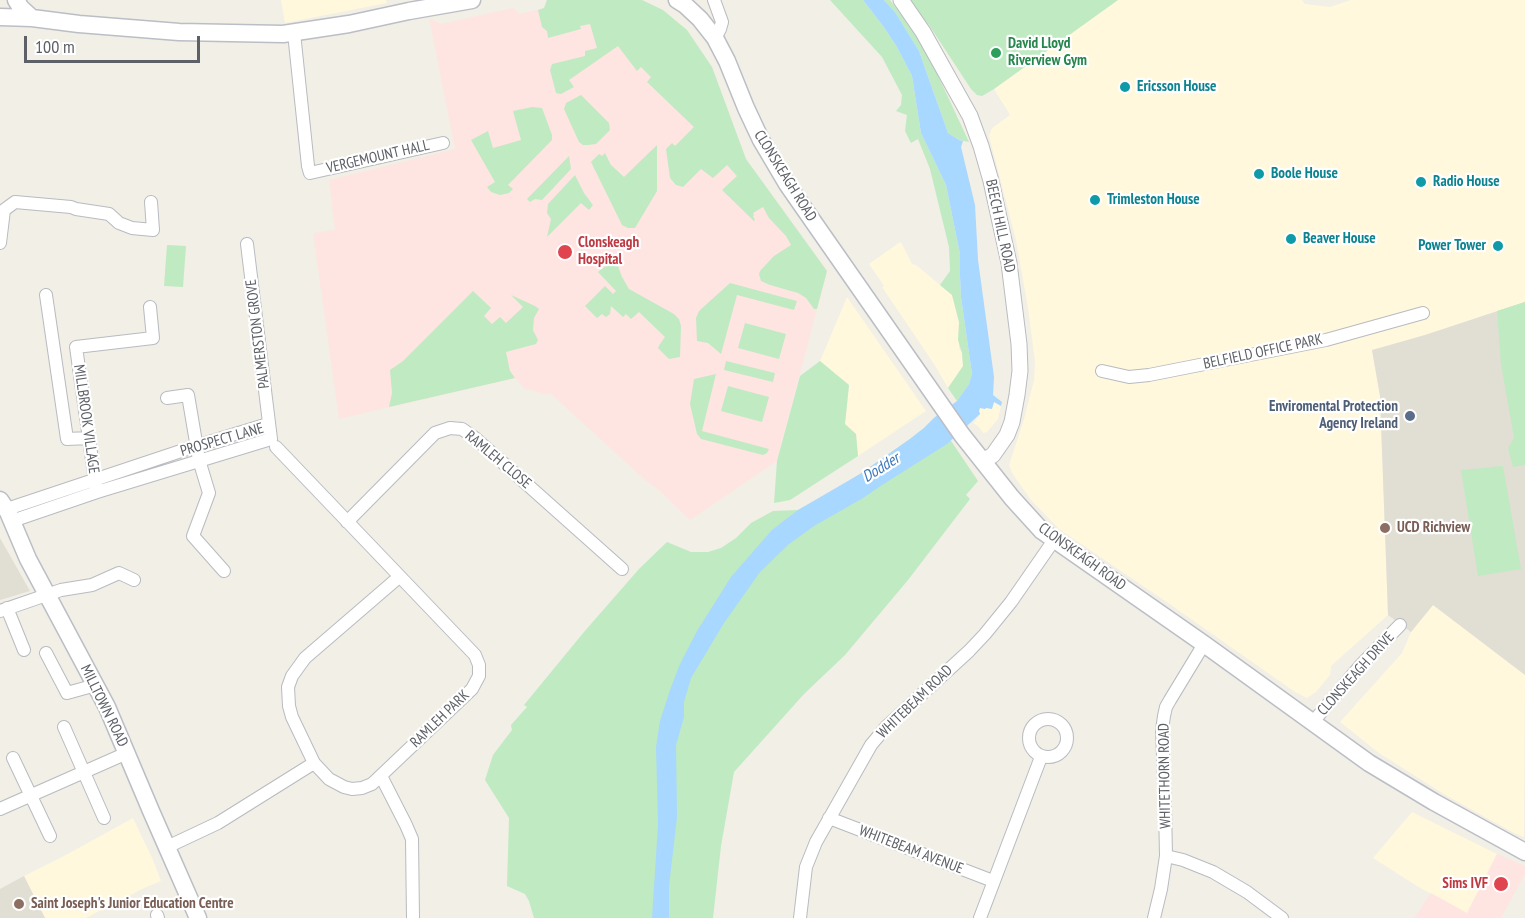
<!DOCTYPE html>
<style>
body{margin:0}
#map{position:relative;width:1525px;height:918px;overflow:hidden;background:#f1efe6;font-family:"PT Sans Narrow",sans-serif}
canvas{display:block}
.scale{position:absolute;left:24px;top:36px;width:176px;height:27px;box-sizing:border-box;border:3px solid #5d6167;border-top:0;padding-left:8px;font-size:18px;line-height:21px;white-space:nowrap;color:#5d6167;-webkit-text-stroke:4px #fff;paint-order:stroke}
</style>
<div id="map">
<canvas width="1525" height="918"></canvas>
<div class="scale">100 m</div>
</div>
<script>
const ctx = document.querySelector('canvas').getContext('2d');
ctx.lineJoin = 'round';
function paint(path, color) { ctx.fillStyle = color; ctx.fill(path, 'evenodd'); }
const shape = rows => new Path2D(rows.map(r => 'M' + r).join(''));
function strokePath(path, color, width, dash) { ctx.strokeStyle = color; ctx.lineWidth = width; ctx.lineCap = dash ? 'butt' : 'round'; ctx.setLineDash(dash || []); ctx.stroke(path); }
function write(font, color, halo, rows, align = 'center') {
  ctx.font = font + ' "PT Sans Narrow",sans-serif'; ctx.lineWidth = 4.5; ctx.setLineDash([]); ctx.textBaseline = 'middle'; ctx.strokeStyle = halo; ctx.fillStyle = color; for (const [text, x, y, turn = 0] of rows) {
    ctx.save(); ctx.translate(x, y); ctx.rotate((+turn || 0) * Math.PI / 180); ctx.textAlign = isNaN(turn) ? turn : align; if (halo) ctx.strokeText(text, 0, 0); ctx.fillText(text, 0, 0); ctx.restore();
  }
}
paint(shape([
 [281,0,386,0,387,3,285,23],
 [1118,0,1302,0,1305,4,1330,7,1351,0,1525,0,1525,302,1425,335,1372,351,1380,396,1388,615,1331,666,1330,675,1316,692,1307,698,1295,692,1171,605,1059,529,1031,500,1012,473,1009,465,1024,419,1034,380,1035,362,1028,308,1016,240,989,136,992,128,1010,115,994,89],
 [900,242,902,244,912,264,916,265,952,295,959,322,959,348,962,353,963,366,948,388,934,364,882,287,884,286,869,264],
 [847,297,926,411,858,456,856,434,845,425,849,385,820,361],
 [994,402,1001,406,998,419,987,432,983,433,979,427,973,423,980,415,979,411,980,408,985,409],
 [1433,605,1525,675,1524,837,1514,833,1447,796,1379,753,1340,722,1402,653,1411,632],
 [1412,812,1497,854,1467,914,1417,886,1373,858],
 [133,818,153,860,161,881,142,889,86,918,45,918,24,876,64,856]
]), '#fff8dd');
paint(shape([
 [1525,302,1525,675,1433,605,1411,632,1388,615,1380,396,1372,350,1425,335],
 [0,538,30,591,0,600],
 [24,876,45,918,0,918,0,889]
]), '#e1ded4');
paint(shape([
 [547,0,642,0,663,10,687,30,712,67,746,159,827,271,777,461,690,520,659,490,644,479,550,393,547,395,532,390,526,390,515,378,339,419,313,233,335,230,329,180,455,149,429,18,441,24,513,8,520,14,544,8],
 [1497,854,1525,866,1525,874,1501,918,1414,918,1431,893,1467,913]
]), '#fee5e2');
paint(shape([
 [547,0,642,0,663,10,687,30,712,67,746,159,827,271,817,309,814,309,806,298,798,293,770,285,761,281,759,274,760,271,774,256,791,245,786,236,769,218,763,207,753,213,754,215,753,216,755,220,754,221,722,190,737,176,727,165,713,178,701,169,683,187,676,185,670,178,666,149,672,143,675,146,694,127,647,82,651,77,641,67,637,71,618,46,569,80,574,87,561,94,556,93,550,70,552,64,585,56,585,51,597,48,590,24,580,26,581,29,548,38,547,31,542,27,538,10,544,8],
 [830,0,863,0,883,26,897,47,912,76,921,133,946,185,960,254,960,276,961,297,972,374,969,384,957,401,948,388,963,366,962,353,958,340,959,322,952,295,940,285,950,271,949,247,930,169,918,139,911,143,905,131,907,115,896,111,901,105,902,95,882,57],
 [884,0,890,0,908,23,927,52,969,142,959,140,948,133,919,51,895,12],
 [909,0,1118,0,994,89,982,96,977,95,971,89,929,25,925,22],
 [581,95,609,123,610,130,596,144,588,145,583,145,579,142,564,109,566,103],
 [532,107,542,108,552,135,552,140,508,185,513,189,509,193,500,195,491,192,487,187,495,182,471,140,488,131,493,148,521,140,513,111],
 [657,145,657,191,635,228,628,228,622,225,591,162,599,154,602,156,605,153,611,165,624,177],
 [569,156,571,169,542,200,535,199,530,202,527,199],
 [575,175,584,193,593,205,589,210,581,203,547,237,551,219,547,213,548,204],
 [167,245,186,246,183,287,164,286],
 [612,261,616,261,622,277,629,289,674,314,679,319,681,326,680,357,669,359,658,348,660,344,665,337,639,312,631,319,626,314,623,317,611,306,610,314,606,317,602,314,597,318,585,306,605,286,613,294,616,291,598,272],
 [730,283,797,301,794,310,737,295,721,354,708,343,697,341,696,318,699,311],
 [473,291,491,308,484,316,492,324,500,317,506,323,523,307,511,295,535,306,539,309,534,318,533,330,538,340,536,344,506,352,510,371,515,378,389,407,392,393,390,370,403,361],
 [1525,302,1525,465,1513,467,1508,448,1514,438,1501,364,1497,311],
 [745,323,786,334,779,359,738,348],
 [726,361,775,373,773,382,724,370],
 [820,361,849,385,845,424,856,434,858,456,790,500,774,503,777,461,800,376],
 [716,374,702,431,769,449,767,453,763,455,701,439,697,434,690,404,694,379],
 [728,386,769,397,762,422,721,411],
 [935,417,978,481,966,495,970,499,908,580,845,655,804,694,734,772,721,846,713,918,534,918,529,901,525,894,507,886,509,818,485,780,493,755,512,730,511,725,527,707,524,705,584,632,639,569,667,542,691,552,708,552,721,548,736,538,751,523,773,511,798,510,824,496,860,474,910,439,924,428],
 [1503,466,1521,569,1478,576,1461,470]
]), '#c0eac2');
paint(shape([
 [863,0,884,0,895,12,919,51,948,133,959,140,963,141,961,147,975,205,978,260,994,377,993,395,1002,402,1001,406,994,402,992,409,986,408,985,409,980,408,979,411,980,414,947,444,882,485,863,498,814,526,789,544,760,572,724,623,691,678,684,702,684,717,676,745,677,817,669,886,669,918,652,918,658,825,656,747,660,721,670,690,680,664,697,631,731,577,772,530,798,510,860,474,910,439,924,428,935,417,957,401,969,384,972,374,961,297,960,276,960,254,946,185,921,133,912,76,897,47,883,26]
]), '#a8d7ff');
const minor = shape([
 [714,0,722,22,720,29,715,38],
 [294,33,308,166,310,173,443,143],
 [0,243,4,210,15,202,71,207,76,209,109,214,119,223,132,228,153,230,151,202],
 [46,295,67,439,89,438],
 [1102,371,1129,377,1149,375,1326,340,1423,313],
 [167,398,188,395,199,460,209,493,193,536,224,571],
 [276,447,475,655,479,665,479,676,472,689,372,784,362,788,352,789,344,787,329,779,314,763,292,717,289,706,288,687,292,676,305,658,399,577],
 [96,488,76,347,153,338,150,307],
 [7,509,196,446,268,424],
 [12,521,97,492,271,439,247,244],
 [347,522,435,433,450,428,462,429,475,438,622,569],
 [7,608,24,650],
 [0,611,61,590,92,585,119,573,134,580],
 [46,653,67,693,96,685],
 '1029 738a19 19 0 1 1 38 0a19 19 0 1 1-38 0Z',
 [1313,722,1360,666,1400,625],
 [64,727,104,818],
 [13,758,50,836],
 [381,776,406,825,412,839,413,918],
 [0,809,127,753],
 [829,818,993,881],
 [167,847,218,823,314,763],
 [1166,856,1183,860,1213,872,1247,892,1282,918],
 [157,915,158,918],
 [800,918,806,867,816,842,871,745,886,727,969,651,985,634,1011,602,1054,540],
 [980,918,1041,757],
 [1154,918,1161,889,1166,856,1165,806,1162,730,1164,716,1166,707,1170,700,1204,644]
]);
const tertiary = shape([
 [901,0,923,32,970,116,981,146,991,181,1009,263,1019,344,1020,371,1017,395,1012,422,1007,435,993,455,983,461]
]);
const secondary = shape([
 [16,0,21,8,32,18],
 [677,0,685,5,700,19,715,38,727,61,746,108,761,140,787,184,962,435,1012,498,1042,531,1204,644,1369,763,1434,802,1525,852],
 [0,17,32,18,79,24,179,32,283,34,349,24,409,11,472,0],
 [0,500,8,512,28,559,107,707,151,811,198,918]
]);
strokePath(minor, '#b8bbc0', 14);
strokePath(tertiary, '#b8bbc0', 17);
strokePath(secondary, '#bbbec5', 19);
strokePath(minor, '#fff', 12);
strokePath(tertiary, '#fff', 15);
strokePath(secondary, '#fff', 16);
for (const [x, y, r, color] of [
 [996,53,6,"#2e9e5b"],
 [1125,87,6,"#0f9aa8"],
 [1259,174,6,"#0f9aa8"],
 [1421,182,6,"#0f9aa8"],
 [1095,200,6,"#0f9aa8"],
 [1291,239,6,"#0f9aa8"],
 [1498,246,6,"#0f9aa8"],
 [565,252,8,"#e0444e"],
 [1410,416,6,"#5c6f8a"],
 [1385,528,6,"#8d6e63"],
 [1501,884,8,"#e0444e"],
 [19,904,6,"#8d6e63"]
]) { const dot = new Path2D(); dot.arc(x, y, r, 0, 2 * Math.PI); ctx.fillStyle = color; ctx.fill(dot); strokePath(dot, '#fff', 2); }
write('bold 15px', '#27864d', '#fff', [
 ["David Lloyd",1008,44],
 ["Riverview Gym",1008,61]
], 'left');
write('bold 15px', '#0d838f', '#fff', [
 ["Ericsson House",1137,87],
 ["Boole House",1271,174],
 ["Radio House",1433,182],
 ["Trimleston House",1107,200],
 ["Beaver House",1303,239],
 ["Power Tower",1486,246,"right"]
], 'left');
write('15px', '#5d6167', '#fff', [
 ["VERGEMOUNT HALL",378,157,-13],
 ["CLONSKEAGH ROAD",785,176,58],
 ["BEECH HILL ROAD",1000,226,78],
 ["PALMERSTON GROVE",258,334,-97],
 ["BELFIELD OFFICE PARK",1263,352,-12],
 ["MILLBROOK VILLAGE",86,419,82],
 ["PROSPECT LANE",222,440,-16],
 ["RAMLEH CLOSE",498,460,40],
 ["CLONSKEAGH ROAD",1082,557,36],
 ["CLONSKEAGH DRIVE",1356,674,-48],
 ["WHITEBEAM ROAD",915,702,-44],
 ["MILLTOWN ROAD",104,706,64],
 ["RAMLEH PARK",440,719,-44],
 ["WHITETHORN ROAD",1165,776,-91],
 ["WHITEBEAM AVENUE",911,850,21]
]);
write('bold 15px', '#be3a42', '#fff', [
 ["Clonskeagh",578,243],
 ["Hospital",578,260],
 ["Sims IVF",1488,884,"right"]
], 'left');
write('bold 15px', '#4e5e75', '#fff', [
 ["Enviromental Protection",1398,407],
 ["Agency Ireland",1398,424]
], 'right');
write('bold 15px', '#785e54', '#fff', [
 ["UCD Richview",1397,528],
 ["Saint Joseph's Junior Education Centre",31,904]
], 'left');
write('italic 16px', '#3a76bb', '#fff', [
 ["Dodder",881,468,-32]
]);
</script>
